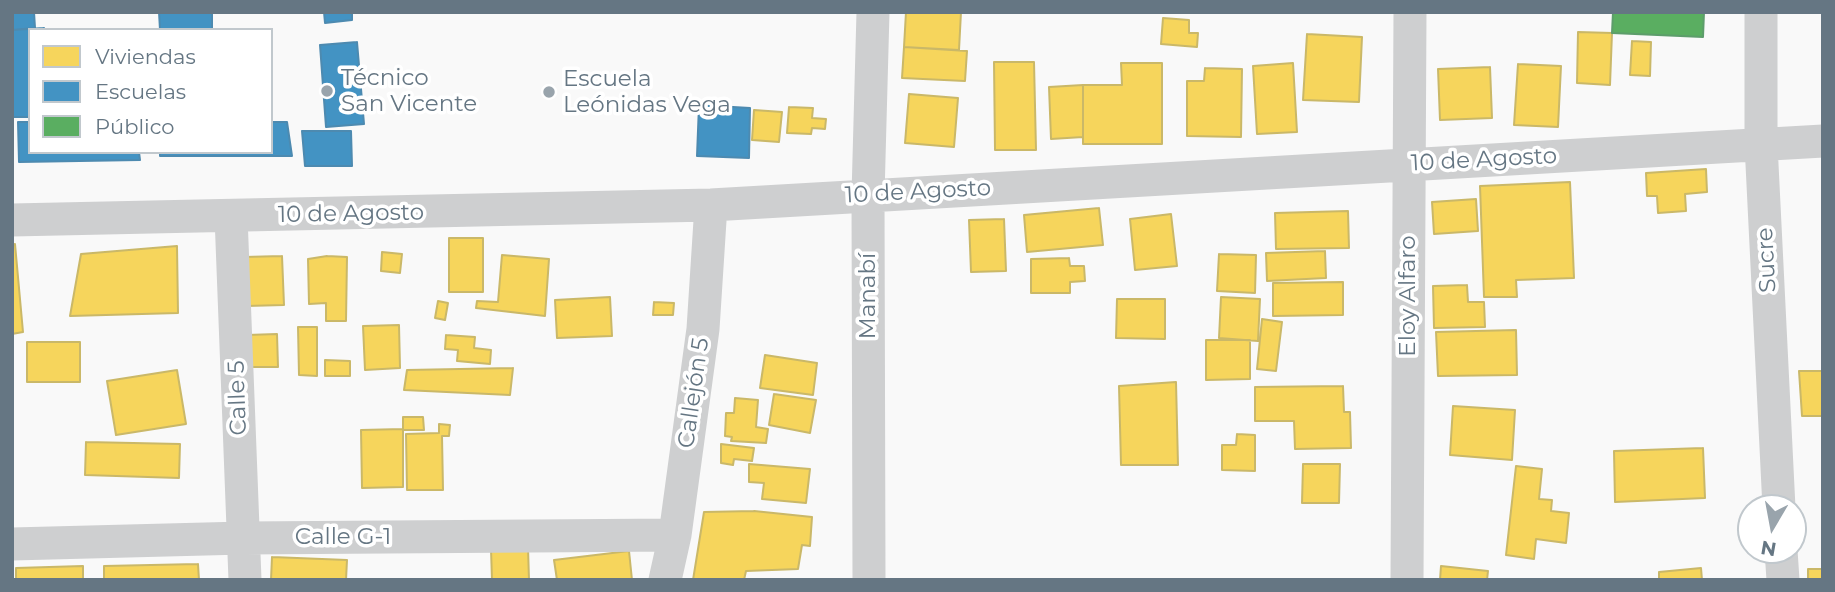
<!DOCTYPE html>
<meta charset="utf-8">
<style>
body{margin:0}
#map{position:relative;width:1835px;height:592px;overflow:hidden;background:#f9f9f9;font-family:Montserrat,sans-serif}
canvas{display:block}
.frame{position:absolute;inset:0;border:14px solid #657683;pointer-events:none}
.legend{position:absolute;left:28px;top:28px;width:245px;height:126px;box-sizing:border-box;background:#fff;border:2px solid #c1c8cd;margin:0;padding:9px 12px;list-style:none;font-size:21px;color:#657683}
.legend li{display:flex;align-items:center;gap:14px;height:35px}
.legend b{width:35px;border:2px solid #c1c8cd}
.north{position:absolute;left:1737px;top:494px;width:70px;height:70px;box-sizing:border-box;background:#fff;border:2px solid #c1c8cd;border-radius:50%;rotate:190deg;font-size:19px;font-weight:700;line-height:28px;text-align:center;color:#657683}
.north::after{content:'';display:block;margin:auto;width:24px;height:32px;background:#99a4ac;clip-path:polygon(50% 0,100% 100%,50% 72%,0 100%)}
</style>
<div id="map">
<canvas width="1835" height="592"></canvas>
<div class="frame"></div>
<ul class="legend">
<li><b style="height:19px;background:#f6d55c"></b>Viviendas</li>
<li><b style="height:19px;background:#4393c3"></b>Escuelas</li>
<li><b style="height:19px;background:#5aae61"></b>Público</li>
</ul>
<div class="north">N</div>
</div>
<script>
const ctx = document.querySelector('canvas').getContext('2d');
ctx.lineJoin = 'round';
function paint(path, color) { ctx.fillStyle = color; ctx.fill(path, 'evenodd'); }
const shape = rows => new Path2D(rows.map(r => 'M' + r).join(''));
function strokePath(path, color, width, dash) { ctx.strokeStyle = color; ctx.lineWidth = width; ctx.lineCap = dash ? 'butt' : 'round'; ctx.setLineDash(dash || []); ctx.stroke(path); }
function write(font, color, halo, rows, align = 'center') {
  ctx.font = font + ' Montserrat,sans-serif'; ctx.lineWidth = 7; ctx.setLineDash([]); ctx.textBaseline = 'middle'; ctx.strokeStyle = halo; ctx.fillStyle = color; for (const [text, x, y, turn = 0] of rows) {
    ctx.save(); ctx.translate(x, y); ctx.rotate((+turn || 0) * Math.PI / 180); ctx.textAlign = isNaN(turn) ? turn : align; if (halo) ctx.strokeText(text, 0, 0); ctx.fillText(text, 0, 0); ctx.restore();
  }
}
const homes = shape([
 [906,12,961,12,959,50,904,47,906,12],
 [1163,18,1189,20,1189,33,1198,33,1197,47,1161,44,1163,18],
 [1578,32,1612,33,1610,85,1577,83,1578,32],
 [1307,34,1362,37,1359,102,1303,100,1307,34],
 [1632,41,1651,42,1650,76,1630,75,1632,41],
 [904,47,967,51,965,81,902,78,904,47],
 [994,62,1034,62,1036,150,995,150,994,62],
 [1121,63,1162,63,1162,144,1083,144,1083,85,1122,85,1121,63],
 [1293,63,1297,132,1257,134,1253,66,1293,63],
 [1518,64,1561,66,1558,127,1514,125,1518,64],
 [1490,67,1492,118,1440,120,1438,69,1490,67],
 [1205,68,1242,69,1241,137,1187,136,1187,81,1204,81,1205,68],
 [1083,85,1083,137,1051,139,1049,87,1083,85],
 [909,94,958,98,954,147,905,143,909,94],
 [789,107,813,108,812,118,826,119,825,129,812,128,811,134,787,133,789,107],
 [754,110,782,112,779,142,752,140,754,110],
 [1706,169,1707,192,1685,194,1686,211,1658,213,1657,196,1647,196,1646,173,1706,169],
 [1570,182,1574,278,1516,280,1517,297,1484,297,1480,186,1570,182],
 [1476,199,1478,231,1434,234,1432,202,1476,199],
 [1099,208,1103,245,1027,252,1024,215,1099,208],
 [1348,211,1349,248,1276,249,1275,213,1348,211],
 [1171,214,1177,266,1135,270,1130,219,1171,214],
 [1004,219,1006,271,971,272,969,220,1004,219],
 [449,238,483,238,483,292,449,292,449,238],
 [15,244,23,332,12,334,12,245,15,244],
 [177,246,178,313,70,316,81,254,177,246],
 [1325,251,1326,278,1267,281,1266,253,1325,251],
 [382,252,402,254,400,273,381,271,382,252],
 [1219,254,1256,255,1255,293,1217,291,1219,254],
 [502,255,549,259,545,316,476,308,477,301,498,302,502,255],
 [282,256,284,305,246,306,244,257,282,256],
 [327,256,347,257,346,321,326,321,326,303,309,304,308,259,327,256],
 [1069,258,1070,266,1084,266,1085,281,1070,282,1070,293,1031,293,1031,259,1069,258],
 [1343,282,1343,315,1273,316,1273,283,1343,282],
 [1467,285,1468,302,1484,302,1485,327,1434,328,1433,286,1467,285],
 [610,297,612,336,557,338,555,300,610,297],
 [1221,297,1260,299,1258,341,1219,338,1221,297],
 [1117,299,1165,299,1165,339,1116,338,1117,299],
 [438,301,448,303,445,320,435,318,438,301],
 [654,302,674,303,673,315,653,315,654,302],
 [1262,319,1282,322,1276,371,1257,369,1262,319],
 [399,325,400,368,365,370,363,326,399,325],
 [298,327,317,327,317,376,299,375,298,327],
 [1516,330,1517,375,1438,376,1436,332,1516,330],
 [277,334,278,367,248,367,247,335,277,334],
 [446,335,475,337,474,348,491,350,490,364,457,361,458,350,445,349,446,335],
 [1206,340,1250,340,1250,379,1206,380,1206,340],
 [27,342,80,342,80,382,27,382,27,342],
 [765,355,817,363,813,395,760,388,765,355],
 [325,360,350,361,350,376,325,376,325,360],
 [513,368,510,395,404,390,407,370,513,368],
 [177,370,186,424,116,435,107,381,177,370],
 [1799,371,1823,371,1823,416,1802,416,1799,371],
 [1176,382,1178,465,1121,465,1119,386,1176,382],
 [1343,386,1344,412,1350,412,1351,448,1295,449,1294,421,1255,421,1255,387,1343,386],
 [774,394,816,400,810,433,769,425,774,394],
 [735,398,758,400,756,427,768,429,766,443,731,441,732,437,725,436,726,413,734,413,735,398],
 [1453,406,1515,410,1512,460,1450,455,1453,406],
 [403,417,423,417,424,430,403,430,403,417],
 [439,424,450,425,449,436,442,436,443,490,407,490,406,434,439,433,439,424],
 [403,429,403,487,362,488,361,430,403,429],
 [1237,434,1255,435,1255,471,1222,470,1222,445,1236,445,1237,434],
 [86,442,180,444,179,478,85,475,86,442],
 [721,444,754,448,752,461,734,459,733,465,721,463,721,444],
 [1703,448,1705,498,1615,502,1614,451,1703,448],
 [749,464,810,469,806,503,762,499,764,483,749,482,749,464],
 [1303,464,1340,464,1339,503,1302,503,1303,464],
 [1516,466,1542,469,1539,499,1552,500,1551,511,1569,513,1566,543,1536,539,1534,559,1506,555,1516,466],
 [754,511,812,517,810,546,802,545,798,569,746,571,744,580,693,580,704,512,754,511],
 [528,547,529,580,492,580,491,549,528,547],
 [629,551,632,580,557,580,554,560,629,551],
 [272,557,347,560,346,580,271,580,272,557],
 [198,564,199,580,104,580,104,566,198,564],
 [83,566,83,580,16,580,16,568,83,566],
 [1441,566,1488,571,1487,580,1440,580,1441,566],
 [1701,568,1702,580,1659,580,1659,572,1701,568],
 [1808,569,1823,569,1823,580,1808,580,1808,569]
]);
paint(homes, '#f6d55c');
strokePath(homes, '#cab868', 2);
const schools = shape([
 [12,12,34,12,35,28,12,30,12,12],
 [159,12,212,12,212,30,160,30,159,12],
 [324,12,352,12,352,20,325,23,324,12],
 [44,28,30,30,30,117,12,117,12,30,44,28],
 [357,42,364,124,326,127,320,45,357,42],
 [699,105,750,108,749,158,697,156,699,105],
 [18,122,30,122,30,152,139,152,140,160,19,162,18,122],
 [271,122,287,122,292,156,160,156,160,152,271,152,271,122],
 [302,131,351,131,352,166,305,166,302,131]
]);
paint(schools, '#4393c3');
strokePath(schools, '#4d8ab0', 2);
const public = shape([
 [1613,12,1704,12,1703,37,1612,33,1613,12]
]);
paint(public, '#5aae61');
strokePath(public, '#5d9d6b', 2);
strokePath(shape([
 [1761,12,1761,144,1779,508],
 [231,216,245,580],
 [12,220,711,205,1823,141],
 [12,544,244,538,675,535],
 [1781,550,1783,580],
 [665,580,675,535,703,329,711,205],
 [869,580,868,195,873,12],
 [1407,580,1410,12]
]), '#cecfd0', 33);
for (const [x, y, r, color] of [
 [327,91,7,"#99a4ac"],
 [549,92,7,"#99a4ac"]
]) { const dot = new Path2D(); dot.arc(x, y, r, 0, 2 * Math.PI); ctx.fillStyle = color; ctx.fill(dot); strokePath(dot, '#fff', 2.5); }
write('23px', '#657683', '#fff', [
 ["Técnico",341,78],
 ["San Vicente",341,104],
 ["Escuela",563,79],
 ["Leónidas Vega",563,105]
], 'left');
write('23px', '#657683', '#fff', [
 ["10 de Agosto",1484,160,-3],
 ["10 de Agosto",918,192,-3],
 ["10 de Agosto",351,214,-1],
 ["Sucre",1767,260,-93],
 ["Manabí",868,296,-90],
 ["Eloy Alfaro",1408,296,-90],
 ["Callejón 5",694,393,-82],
 ["Calle 5",238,398,-92],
 ["Calle G-1",343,537]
]);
</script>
